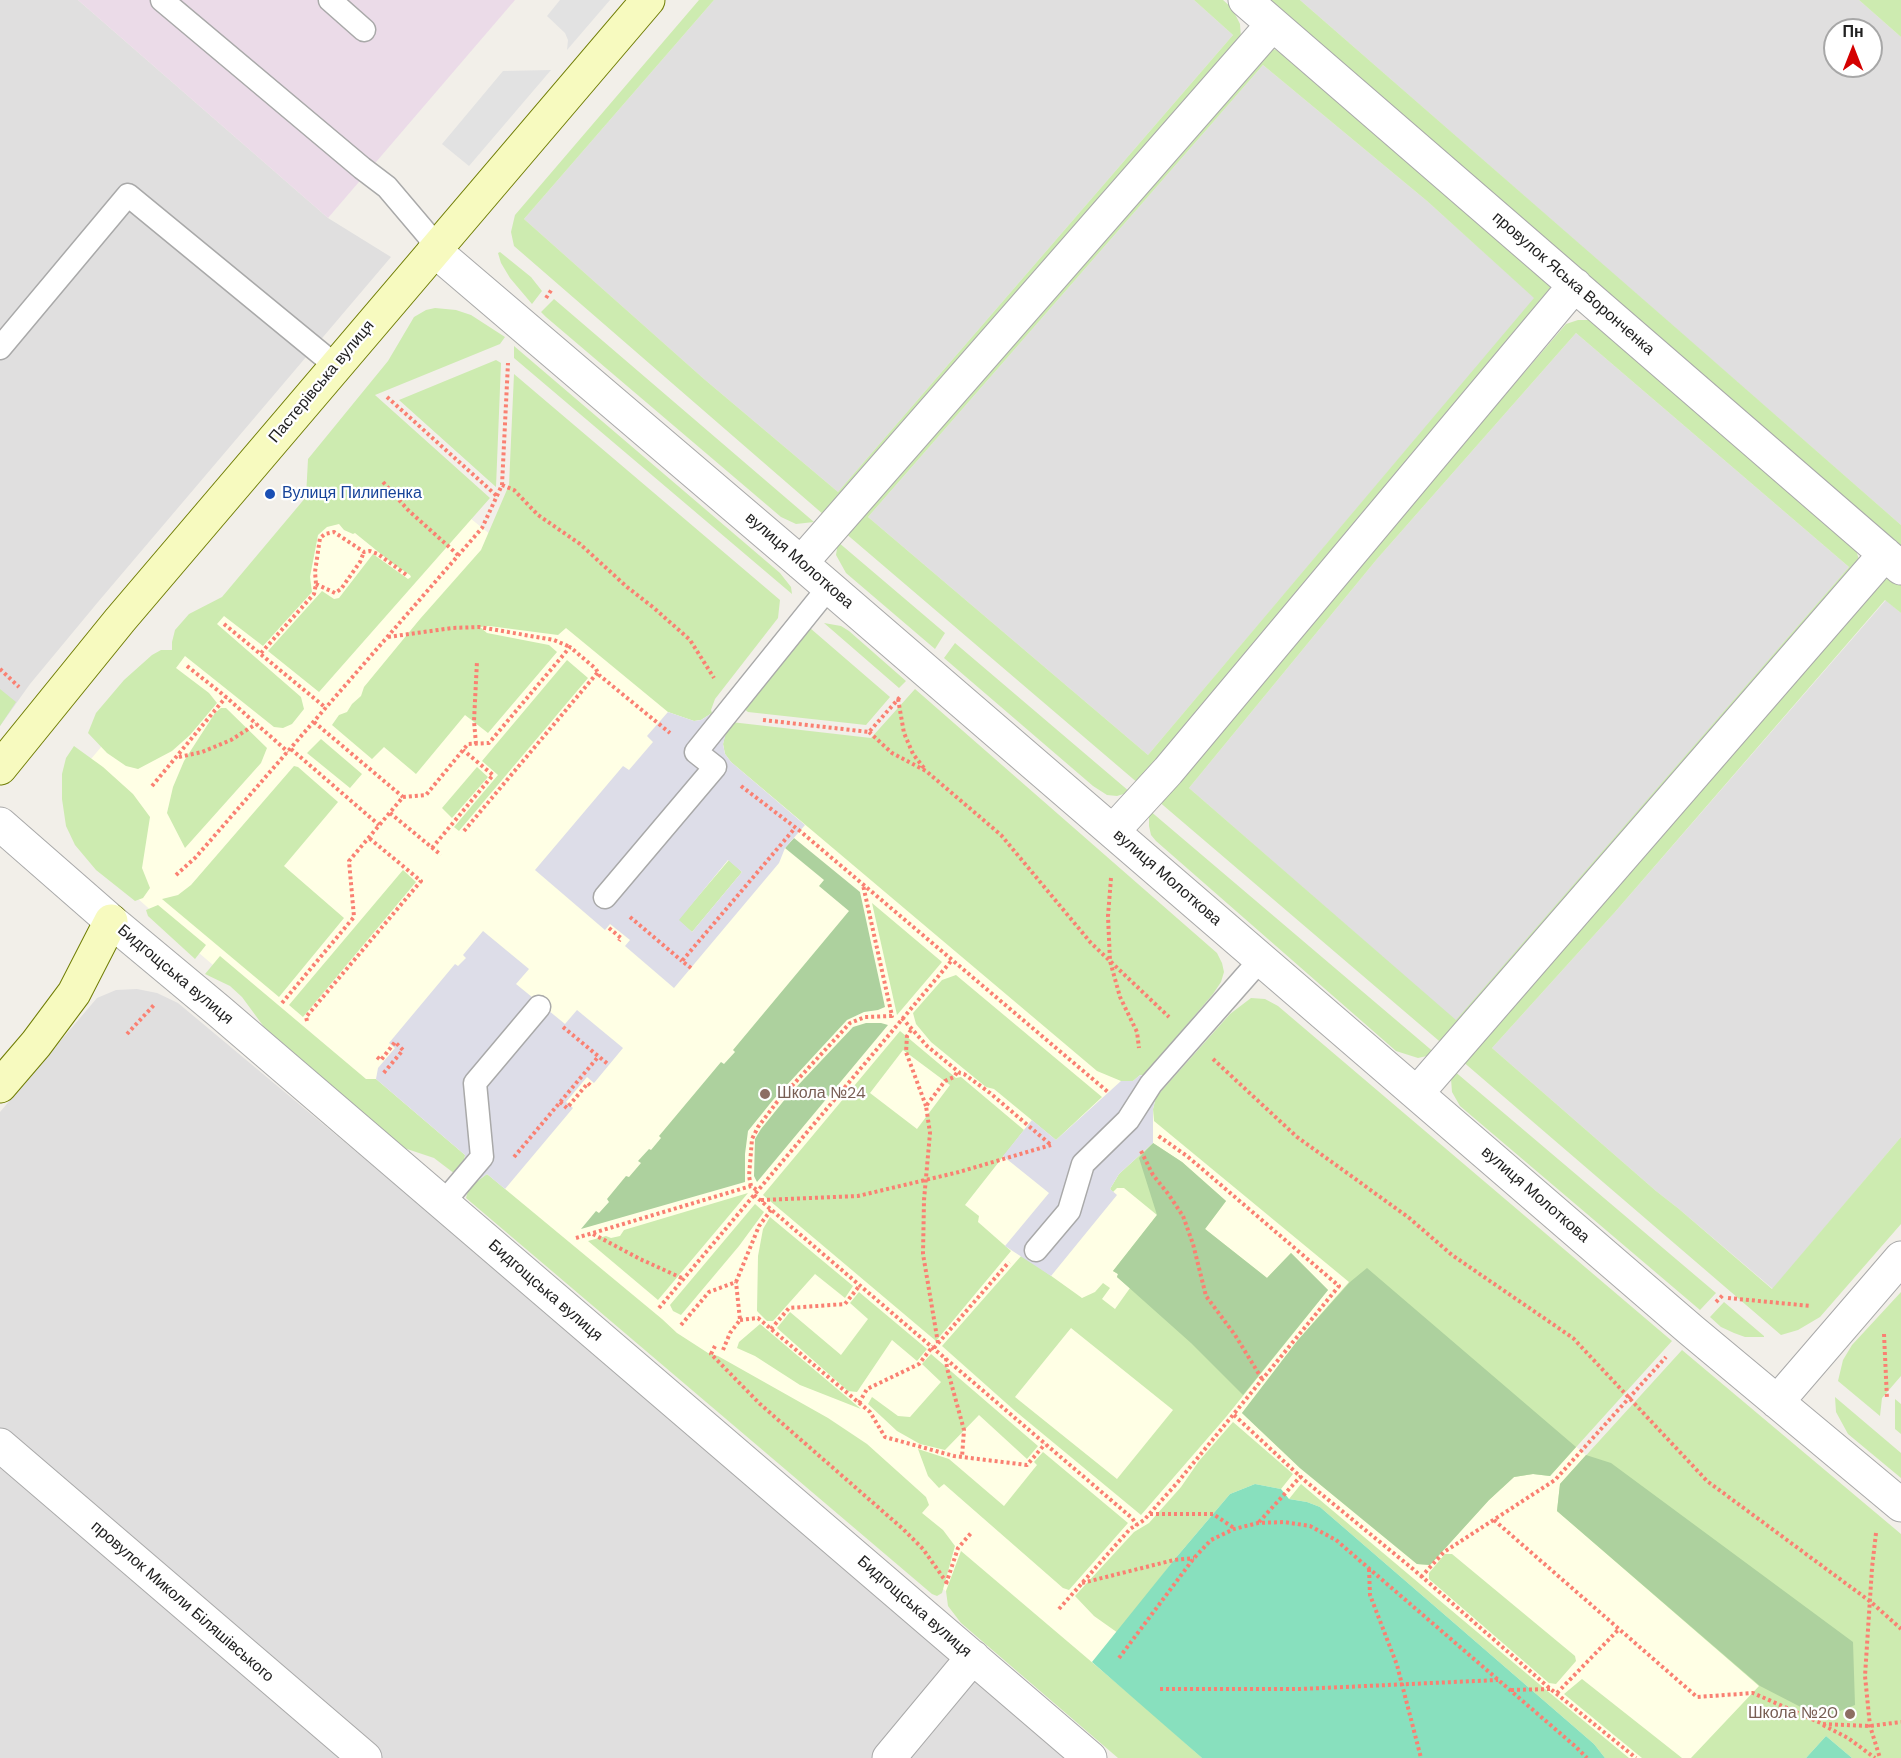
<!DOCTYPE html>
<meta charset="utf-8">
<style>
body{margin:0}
#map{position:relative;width:1901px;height:1758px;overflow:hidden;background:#f2efe9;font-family:"DM Sans",sans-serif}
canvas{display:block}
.north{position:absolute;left:1823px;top:18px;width:60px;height:60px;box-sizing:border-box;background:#fff;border:2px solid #a7a7a7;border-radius:50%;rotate:0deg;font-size:16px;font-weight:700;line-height:24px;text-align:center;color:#222}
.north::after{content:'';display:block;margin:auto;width:21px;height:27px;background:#d40000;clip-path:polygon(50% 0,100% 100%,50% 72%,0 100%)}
</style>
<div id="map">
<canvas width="1901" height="1758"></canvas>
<div class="north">Пн</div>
</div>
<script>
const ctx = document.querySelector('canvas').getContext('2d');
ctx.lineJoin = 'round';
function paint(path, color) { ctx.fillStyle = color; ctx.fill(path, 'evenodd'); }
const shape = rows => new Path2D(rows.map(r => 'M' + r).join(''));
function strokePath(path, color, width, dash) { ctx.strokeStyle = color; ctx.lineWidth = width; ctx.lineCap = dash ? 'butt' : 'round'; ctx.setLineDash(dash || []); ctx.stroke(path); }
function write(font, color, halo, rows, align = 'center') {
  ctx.font = font + ' "DM Sans",sans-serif'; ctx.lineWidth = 4.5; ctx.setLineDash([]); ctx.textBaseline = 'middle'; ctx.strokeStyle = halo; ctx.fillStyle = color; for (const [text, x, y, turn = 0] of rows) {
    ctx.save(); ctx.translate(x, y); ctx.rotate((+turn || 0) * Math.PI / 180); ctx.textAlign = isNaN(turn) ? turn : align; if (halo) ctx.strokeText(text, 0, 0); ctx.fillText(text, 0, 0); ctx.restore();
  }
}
paint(shape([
 [0,0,78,0,328,218,391,257,98,602,30,684,0,726],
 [714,0,1194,0,1233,35,838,492,704,379,524,219],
 [1300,0,1859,0,1901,37,1901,525],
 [1835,30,1871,30,1871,66,1835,66],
 [1263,65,1427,201,1535,298,1148,755,868,517],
 [1576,333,1849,567,1456,1021,1189,788,1377,559],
 [1886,600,1901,613,1901,1137,1773,1289,1679,1209,1656,1191,1492,1048,1615,912],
 [137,989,157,993,178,1003,420,1205,1066,1758,0,1758,0,1112,97,998,116,990]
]), '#e0dfdf');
paint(shape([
 [78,0,515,0,328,218]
]), '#ebdbe8');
paint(shape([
 [371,426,465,514,709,711,1586,1455,1901,1758,1141,1758,199,953,110,874,91,759]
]), '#ffffe5');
paint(shape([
 [699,0,714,0,524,219,704,379,838,492,1233,35,1194,0,1223,0,1232,8,1240,24,1241,38,824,515,514,246,511,232,515,215],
 [1268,0,1300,0,1675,327,1901,525,1901,553],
 [1859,0,1901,0,1901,37],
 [1270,48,1282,52,1555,286,1139,784,844,532],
 [1263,65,1427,201,1534,298,1148,755,868,517],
 [500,252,531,277,542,291,532,304,510,278,501,263,498,253],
 [554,299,814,522,796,524,781,517,546,317,541,312],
 [435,308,456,310,471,315,505,337,500,344,375,395,490,498,319,692,268,651,322,591,334,599,339,598,373,554,408,579,411,577,410,575,392,563,355,533,353,534,344,530,339,524,327,527,318,535,310,577,312,592,263,646,224,616,217,624,301,697,304,709,292,724,283,728,274,727,185,656,176,668,209,693,217,703,190,735,172,751,138,769,126,766,107,753,88,733,96,713,124,680,152,655,161,650,172,650,172,642,175,630,189,614,222,597,306,497,308,459,388,361,414,317,426,310],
 [1578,320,1589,320,1607,331,1856,550,1860,563,1445,1046,1157,800,1566,324],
 [1576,333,1849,567,1456,1020,1189,788,1377,559],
 [514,346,780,573,791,587,792,594,514,358],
 [496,360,501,363,496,487,399,400],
 [514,374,780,600,778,618,715,699,711,710,712,713,701,720,694,721,668,712,566,628,558,635,489,626,480,627,487,633,549,645,557,652,488,733,465,715,416,774,384,747,372,759,332,725,339,715,347,712,352,704,361,696,364,687,420,619,481,550,509,485],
 [838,542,945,633,935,649,846,573,836,555],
 [1887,579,1901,583,1901,613,1885,600,1615,912,1492,1048,1656,1191,1679,1209,1772,1289,1901,1137,1901,1224,1820,1317,1798,1330,1781,1335,1461,1060,1875,585],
 [824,623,841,626,849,631,906,681,899,688],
 [810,628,890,697,866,725,748,712,743,708],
 [955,643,1130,792,1117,796,1107,795,1093,786,944,658],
 [567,660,588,678,459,831,454,827,498,775,482,761],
 [0,689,16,702,0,726],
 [915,689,1217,953,1222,963,1224,972,1221,982,1213,994,1144,1075,1140,1075,1133,1081,1121,1081,1097,1071,731,762,725,754,723,744,725,735,731,722,871,738],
 [221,708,226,708,267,748,261,763,185,848,167,813,173,787,184,761,215,713],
 [321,739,362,774,350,788,307,753],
 [74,746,103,767,133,794,150,817,142,868,150,888,143,898,135,901,96,870,75,845,66,826,62,799,62,774,66,758],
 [294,766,298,767,338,802,284,866,344,918,279,997,162,899,178,895,191,885],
 [477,767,488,777,452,818,442,808],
 [1149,810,1436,1054,1418,1058,1396,1051,1156,841,1151,835,1149,826],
 [729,860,742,872,692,932,678,920],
 [403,870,416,882,303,1017,289,1005],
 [872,903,942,962,897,1015],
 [158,905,206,945,195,959,148,916,146,910],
 [220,956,366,1079,376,1079,465,1155,464,1163,455,1174,434,1158,404,1148,264,1027,242,997,230,986,205,974],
 [956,975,1102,1097,1056,1140,994,1089,986,1087,931,1042,916,1024,913,1013,942,980],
 [1251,998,1265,999,1278,1006,1672,1341,1550,1476,1533,1474,1514,1477,1489,1500,1430,1565,1417,1564,1300,1468,1242,1413,1298,1340,1349,1282,1154,1121,1153,1109,1156,1097,1230,1014],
 [900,1031,956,1078,961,1077,1024,1130,965,1205,979,1216,978,1222,1011,1251,936,1341,763,1195],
 [903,1050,950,1085,917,1129,870,1093],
 [1453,1070,1716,1293,1700,1310,1460,1106,1452,1092,1451,1079],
 [1153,1143,1182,1162,1226,1201,1205,1229,1267,1278,1291,1253,1328,1290,1226,1417,1141,1515,1014,1410,942,1346,1022,1255,1082,1298,1095,1292,1103,1283,1110,1288,1102,1299,1115,1309,1130,1288,1117,1277,1118,1274,1113,1271,1157,1215,1124,1188,1117,1188,1113,1192,1110,1189,1119,1174],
 [1071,1328,1173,1410,1117,1479,1015,1397],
 [487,1174,662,1319,677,1333,708,1353,718,1356,828,1418,867,1444,926,1497,929,1505,922,1513,943,1530,955,1546,942,1593,937,1596,932,1594,466,1198,469,1187],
 [748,1193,658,1300,588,1241,606,1236,611,1238,620,1236,624,1230],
 [755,1204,764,1212,739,1246,681,1315,673,1311,670,1305],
 [770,1217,853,1286,845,1298,815,1274,773,1321,767,1321,757,1311,758,1256,763,1229],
 [859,1292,927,1349,917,1361,892,1340,857,1392,848,1391,777,1328,790,1312,841,1355,868,1319,850,1303],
 [1901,1292,1901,1376,1882,1398,1880,1416,1838,1381,1843,1360,1852,1345],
 [1724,1302,1764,1336,1764,1337,1745,1337,1734,1333,1721,1327,1710,1317],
 [760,1324,861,1409,800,1385,755,1356,737,1348,739,1342],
 [1682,1350,1901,1534,1901,1758,1852,1758,1826,1736,1806,1758,1691,1758,1759,1686,1557,1511,1560,1484],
 [931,1354,1038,1446,1027,1459,979,1415,945,1450,920,1444,897,1431,868,1404,872,1397,898,1416,910,1417,941,1382,922,1364],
 [1835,1397,1901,1453,1901,1478,1848,1434,1836,1412],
 [1895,1399,1901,1404,1901,1434,1895,1429],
 [1233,1422,1293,1474,1281,1489,1255,1484,1230,1494,1174,1560,1118,1633,1094,1616,1075,1596,1134,1532,1149,1523,1181,1487,1199,1461],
 [918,1449,949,1459,1004,1506,1037,1465,1034,1462,1043,1452,1128,1523,1069,1590,1063,1588,944,1484,939,1488,928,1476],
 [1301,1484,1545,1689,1629,1758,1605,1758,1594,1744,1320,1507,1307,1502,1289,1499],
 [961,1551,1147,1709,1202,1758,1118,1758,961,1623,948,1606,946,1591],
 [1445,1554,1452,1554,1575,1656,1576,1661,1556,1684,1549,1683,1429,1579,1429,1573],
 [1582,1679,1682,1758,1642,1758,1564,1694]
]), '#cdebb0');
paint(shape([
 [794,838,860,892,885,1007,878,1010,864,1012,847,1020,773,1100,748,1131,745,1154,745,1182,581,1229,596,1211,599,1213,609,1202,607,1199,626,1176,629,1177,641,1163,638,1161,649,1149,651,1150,661,1138,659,1136,721,1062,724,1064,735,1052,733,1050,849,911,819,886,824,880,785,848],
 [866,1023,881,1023,888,1025,757,1182,754,1176,755,1139,761,1129,786,1098,853,1027],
 [1153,1143,1182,1162,1226,1201,1205,1229,1267,1278,1291,1253,1328,1290,1243,1395,1191,1343,1117,1277,1118,1274,1113,1271,1157,1215,1139,1158],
 [1367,1268,1576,1447,1550,1476,1533,1474,1514,1477,1489,1500,1430,1565,1417,1564,1300,1468,1242,1413,1298,1340,1350,1282],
 [1586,1455,1611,1463,1853,1642,1855,1705,1822,1718,1760,1686,1557,1511,1560,1484]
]), '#add19e');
paint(shape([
 [1255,1484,1281,1489,1289,1499,1307,1502,1320,1507,1594,1744,1605,1758,1202,1758,1092,1662,1174,1560,1230,1494],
 [1826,1736,1852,1758,1806,1758]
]), '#88e0be');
paint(shape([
 [560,0,610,0,567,50,568,40,565,33,547,16],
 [551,70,469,166,442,144,503,71]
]), '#e2e2e2');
paint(shape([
 [668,712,694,721,701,720,712,713,728,726,723,744,725,754,731,762,805,825,785,848,779,863,674,988,625,946,630,940,610,924,605,930,535,870,623,766,629,770,653,742,647,736],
 [728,860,742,872,692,932,679,920],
 [483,931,529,969,516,984,565,1024,577,1010,623,1048,594,1083,587,1077,566,1102,573,1108,505,1189,487,1174,471,1186,464,1163,465,1155,376,1079,378,1068,395,1048,389,1043,455,964,458,966,466,958,463,955],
 [1140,1075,1161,1091,1156,1097,1153,1109,1153,1143,1119,1174,1110,1189,1117,1195,1051,1276,1005,1246,1049,1193,1003,1156,1032,1120,1056,1140,1121,1081,1133,1081]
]), '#dddde8');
const service = shape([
 [162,0,362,168,387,187,437,246],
 [330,0,364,30],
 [0,348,128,195,336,366],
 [605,897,715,767,696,752,829,587],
 [443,1203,482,1157,475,1083,539,1007],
 [1036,1250,1069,1211,1083,1164,1128,1120,1151,1084,1261,959]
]);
const minor = shape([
 [1245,0,1901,568],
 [434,250,801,563,1691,1330,1901,1505],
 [801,563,1272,25],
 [0,824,111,921,219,1011,1090,1758],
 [1113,831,1168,771,1575,285],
 [1417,1093,1885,554],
 [1777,1402,1901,1258],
 [0,1445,365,1758],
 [889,1758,973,1657]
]);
const secondary = shape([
 [0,768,120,620,648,0],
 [0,1086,36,1044,74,993,111,921]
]);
strokePath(service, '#a9a9a9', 25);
strokePath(minor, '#a9a9a9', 35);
strokePath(secondary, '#707d05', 35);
strokePath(shape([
 [546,298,552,289],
 [387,397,498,497],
 [383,482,409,511,458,555],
 [502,485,514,490,538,515,580,544,627,587,654,608,690,640,714,678],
 [316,584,335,593,341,589,360,562,364,552],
 [224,624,326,708],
 [388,637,452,628,479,627,554,640,570,647],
 [261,653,314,594,316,584,315,572,320,538,325,534,334,532,364,552,370,551,378,554,408,576],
 [187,666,226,697,288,752],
 [0,669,19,687],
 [898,699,904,733,913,754,924,768],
 [763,720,869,732,900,697],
 [314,722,403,797],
 [869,732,892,753,926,771,1001,835,1091,943,1169,1017],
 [476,744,474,721,477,661],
 [291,749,379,825],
 [179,757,202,752,231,740,256,724],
 [152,786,226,697],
 [741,786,800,831,1108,1092],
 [390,813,441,855],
 [464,831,598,672],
 [432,848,493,775,463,750],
 [176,875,196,857,482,528,502,485,508,363],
 [1111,878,1108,916,1110,961,1120,997,1137,1032,1139,1048],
 [630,917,682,961],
 [609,928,621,938,619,941],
 [691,968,682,961,795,828],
 [282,1003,354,917,349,861,403,797,426,795,468,744,489,743,570,647,596,669,599,675,670,733],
 [902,1018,927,1046,960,1073,964,1074,990,1093,1051,1145],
 [307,1021,306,1017,421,881,369,838],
 [563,1027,609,1065],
 [911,1030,907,1036,906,1052,926,1106],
 [127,1034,154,1005],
 [377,1057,381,1060,395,1042,403,1050,382,1075],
 [1213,1059,1297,1137,1408,1217,1452,1255,1573,1338,1707,1481,1871,1602,1901,1629],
 [560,1102,567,1108,588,1083,591,1086],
 [1141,1151,1153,1175,1169,1195,1183,1216,1193,1244,1206,1296,1235,1335,1262,1379],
 [514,1157,598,1057],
 [751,1186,749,1176,752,1139,758,1127,777,1102,850,1023,865,1017,892,1016,863,885],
 [754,1195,1132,1518,1137,1525],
 [761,1200,858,1196,959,1172,1051,1145],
 [593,1234,640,1259,684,1279],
 [576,1238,751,1186,758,1191],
 [1728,1298,1811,1306],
 [1716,1302,1724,1294],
 [659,1308,952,960],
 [740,1320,758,1318,870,1412,885,1437,954,1456,1027,1465,1045,1444],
 [681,1325,709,1292,736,1282,759,1226,771,1210],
 [771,1329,789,1308,845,1304,860,1285],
 [1884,1334,1887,1399],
 [938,1343,923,1254,924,1200,930,1133,926,1106,945,1081,954,1077,958,1071],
 [715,1346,711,1354,760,1404,903,1529,923,1549,947,1583],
 [934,1348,1009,1262],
 [723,1350,730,1333,740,1320,736,1282],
 [946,1358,947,1368,964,1430,962,1457],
 [859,1403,867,1389,919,1364,933,1346],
 [1234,1415,1304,1480,1413,1569,1547,1686,1636,1758],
 [1150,1514,1213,1514,1234,1528],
 [1494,1520,1697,1697,1753,1693,1823,1724,1870,1726,1901,1722],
 [1259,1522,1301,1476],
 [1876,1533,1872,1568,1865,1676,1870,1726,1880,1758],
 [1369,1569,1370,1595,1397,1665,1421,1758],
 [1421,1577,1444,1552,1555,1480,1666,1357],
 [1082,1583,1174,1560,1194,1558],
 [946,1584,958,1548,972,1532],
 [1059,1609,1130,1529,1144,1520,1177,1483,1339,1286,1187,1156,1157,1135],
 [1119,1658,1194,1558,1211,1540,1234,1529,1258,1523,1284,1522,1310,1526,1336,1540,1576,1747,1587,1758],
 [1160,1689,1300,1689,1498,1680],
 [1511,1690,1550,1689],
 [1557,1693,1619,1629],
 [1823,1725,1848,1738,1875,1758]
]), '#fa8072', 4, [3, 3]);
strokePath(service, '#fff', 22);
strokePath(minor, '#fff', 33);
strokePath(secondary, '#f7fabf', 33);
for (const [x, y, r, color] of [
 [270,494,6,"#1a4fb4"],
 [765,1094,6,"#8d6e63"],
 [1850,1714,6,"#8d6e63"]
]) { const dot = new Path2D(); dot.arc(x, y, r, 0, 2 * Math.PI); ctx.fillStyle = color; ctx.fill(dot); strokePath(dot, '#fff', 2); }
write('16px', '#222', '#fff', [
 ["провулок Яська Воронченка",1573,284,41],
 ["Пастерівська вулиця",322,382,-50],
 ["вулиця Молоткова",799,561,41],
 ["вулиця Молоткова",1167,878,41],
 ["Бидгощська вулиця",175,975,40],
 ["вулиця Молоткова",1535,1195,41],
 ["Бидгощська вулиця",545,1291,41],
 ["провулок Миколи Біляшівського",182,1602,41],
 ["Бидгощська вулиця",914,1607,41]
]);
write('16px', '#164399', '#fff', [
 ["Вулиця Пилипенка",282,494]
], 'left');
write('16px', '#785e54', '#fff', [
 ["Школа №24",777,1094],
 ["Школа №20",1838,1714,"right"]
], 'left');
</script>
